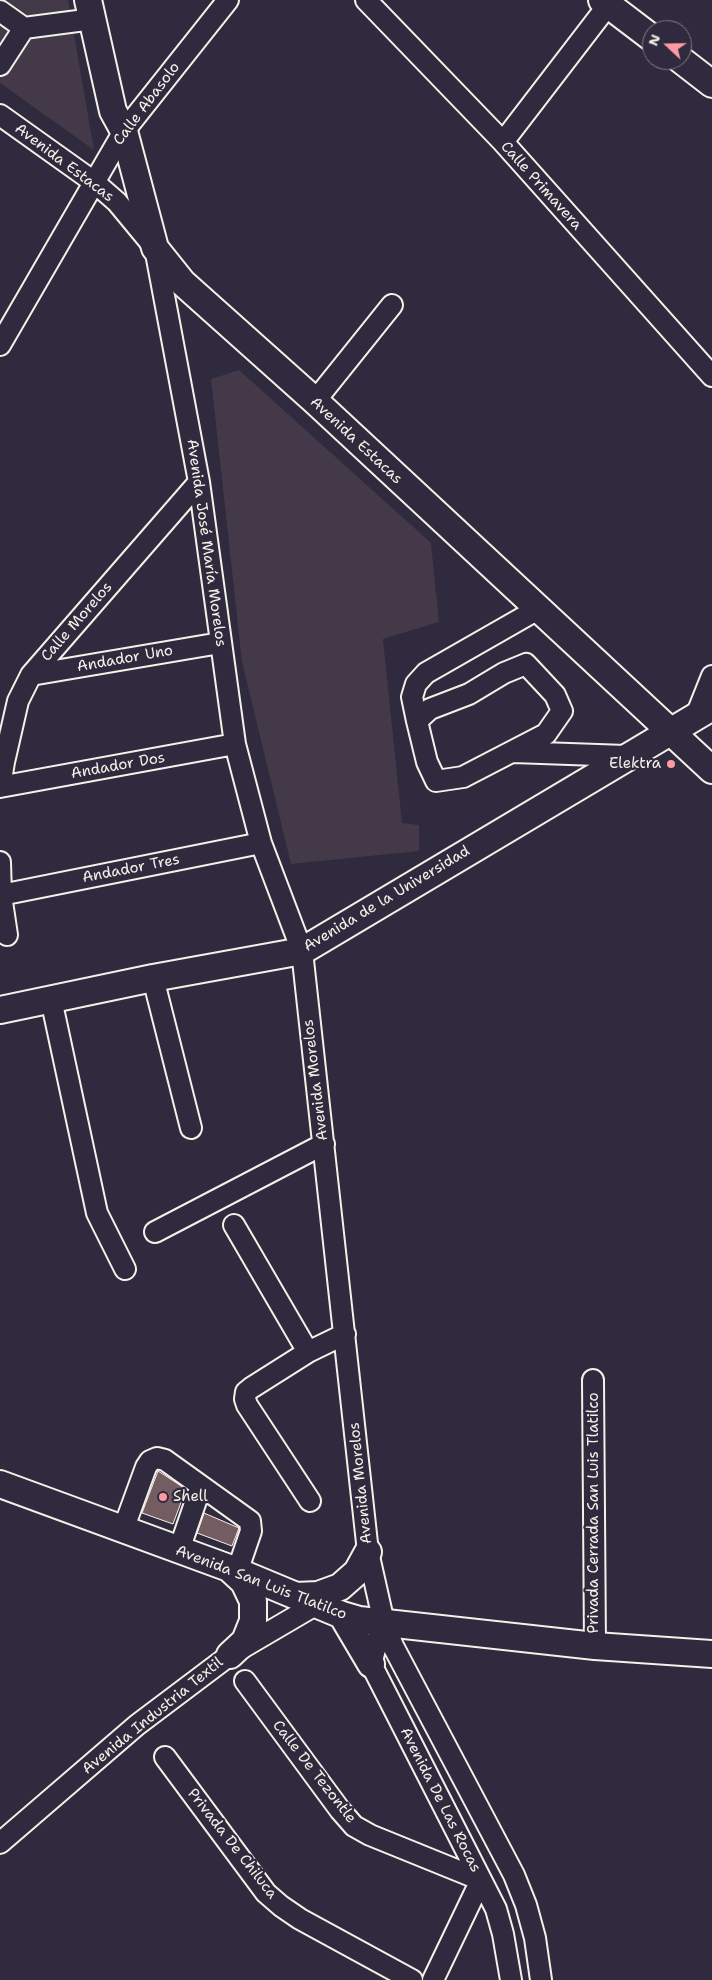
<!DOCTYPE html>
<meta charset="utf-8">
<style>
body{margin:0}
#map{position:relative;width:712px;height:1980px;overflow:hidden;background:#2f2a3d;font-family:"Shantell Sans",sans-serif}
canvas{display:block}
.north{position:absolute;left:642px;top:20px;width:50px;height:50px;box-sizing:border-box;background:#2f2a3d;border:1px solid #7e7a81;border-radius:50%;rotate:291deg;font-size:14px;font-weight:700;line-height:20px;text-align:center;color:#f4f1e8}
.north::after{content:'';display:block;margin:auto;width:18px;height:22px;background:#ff9aa2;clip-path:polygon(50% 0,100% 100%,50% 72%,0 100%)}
</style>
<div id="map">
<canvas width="712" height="1980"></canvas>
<div class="north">N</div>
</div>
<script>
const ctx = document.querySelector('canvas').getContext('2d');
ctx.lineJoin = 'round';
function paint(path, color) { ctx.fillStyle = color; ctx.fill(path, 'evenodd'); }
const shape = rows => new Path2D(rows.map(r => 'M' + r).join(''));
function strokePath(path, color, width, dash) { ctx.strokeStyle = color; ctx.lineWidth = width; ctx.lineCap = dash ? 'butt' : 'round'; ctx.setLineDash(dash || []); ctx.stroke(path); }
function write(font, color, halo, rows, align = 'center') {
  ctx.font = font + ' "Shantell Sans",sans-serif'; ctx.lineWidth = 4.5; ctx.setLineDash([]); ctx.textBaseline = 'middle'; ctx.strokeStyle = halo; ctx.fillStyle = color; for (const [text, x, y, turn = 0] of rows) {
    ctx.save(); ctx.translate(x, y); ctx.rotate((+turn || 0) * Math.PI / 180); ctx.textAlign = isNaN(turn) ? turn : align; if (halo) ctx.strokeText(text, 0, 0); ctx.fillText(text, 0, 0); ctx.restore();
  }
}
paint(shape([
 [0,0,68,0,94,150,0,83],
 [239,370,431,543,439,622,383,639,402,823,419,825,419,851,291,864,242,662,211,379]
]), '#433948');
const building = shape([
 [158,1471,186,1489,173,1524,142,1513,158,1471],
 [204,1513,239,1528,232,1546,197,1533,204,1513]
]);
paint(building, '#735d61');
strokePath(building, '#f4f1e8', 1);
const minor = shape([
 [366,0,503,142,712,376],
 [0,11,24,28],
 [0,65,24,28,93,19],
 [0,115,94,182,117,202,155,248,199,482,235,744,261,843,302,951,368,1552,384,1623,393,1646,514,1875,526,1905,535,1938,541,1980],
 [503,142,612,0],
 [0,345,124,131,228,0],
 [315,401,392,305],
 [31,675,220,643],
 [696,716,712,676],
 [417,721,430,709,469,694,504,673,526,664,555,695,562,711,546,734,463,777,436,781,427,762,417,721,412,697,416,684,426,673,538,609],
 [513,752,626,756],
 [0,786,4,762,18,701,31,675,199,482],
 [0,787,235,744],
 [0,862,1,895,7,935],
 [1,895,261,843],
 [153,978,191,1128],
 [51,999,97,1213,125,1269],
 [234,1225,308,1352],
 [155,1232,324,1144],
 [593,1380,595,1646],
 [310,1501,247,1405,245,1399,246,1392,251,1388,308,1352,345,1334],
 [123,1530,146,1467,150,1461,157,1458,165,1460,250,1521,251,1531,237,1572],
 [179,1550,201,1486],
 [384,1623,377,1642,371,1664,496,1909,503,1934,511,1980],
 [245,1681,340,1810,354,1826,370,1835,481,1880,433,1980],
 [165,1757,266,1893,281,1906,300,1919,412,1980],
 [0,1843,137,1725,230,1655,317,1604]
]);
const major = shape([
 [88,0,113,111,124,131,155,248,183,283,315,401,712,770],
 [602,0,652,38],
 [681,60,712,84],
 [0,1010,153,978,302,951,712,707],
 [0,1484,229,1568,342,1615,359,1620,595,1646,712,1654],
 [230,1569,244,1582,253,1601,253,1621,245,1641,230,1655],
 [296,1596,318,1595,340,1587,357,1572,368,1552],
 [342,1615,371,1664]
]);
strokePath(minor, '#f4f1e8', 24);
strokePath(major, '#f4f1e8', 30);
strokePath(minor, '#2f2a3d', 20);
strokePath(major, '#2f2a3d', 26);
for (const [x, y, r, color] of [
 [671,764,5,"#ff9aa2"],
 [163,1497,5,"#ff9aa2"]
]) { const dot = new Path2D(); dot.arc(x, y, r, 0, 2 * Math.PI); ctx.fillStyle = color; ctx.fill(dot); strokePath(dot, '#2f2a3d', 2); }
write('15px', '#f4f1e8', '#2f2a3d', [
 ["Calle Abasolo",147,104,-53],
 ["Avenida Estacas",64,163,37],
 ["Calle Primavera",541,186,48],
 ["Avenida Estacas",356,441,43],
 ["Avenida José María Morelos",206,543,82],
 ["Calle Morelos",77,622,-49],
 ["Andador Uno",125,659,-10],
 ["Andador Dos",118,766,-10],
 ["Andador Tres",131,869,-11],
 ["Avenida de la Universidad",387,899,-31],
 ["Avenida Morelos",316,1080,-97],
 ["Avenida Morelos",361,1483,-96],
 ["Privada Cerrada San Luis Tlatilco",594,1513,-90],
 ["Avenida San Luis Tlatilco",261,1583,21],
 ["Avenida Industria Textil",153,1716,-39],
 ["Calle De Tezontle",314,1772,52],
 ["Avenida De Las Rocas",440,1800,63],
 ["Privada De Chiluca",232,1844,52]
]);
write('15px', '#f4f1e8', '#2f2a3d', [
 ["Elektra",661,764],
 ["Shell",173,1497,"left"]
], 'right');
</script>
